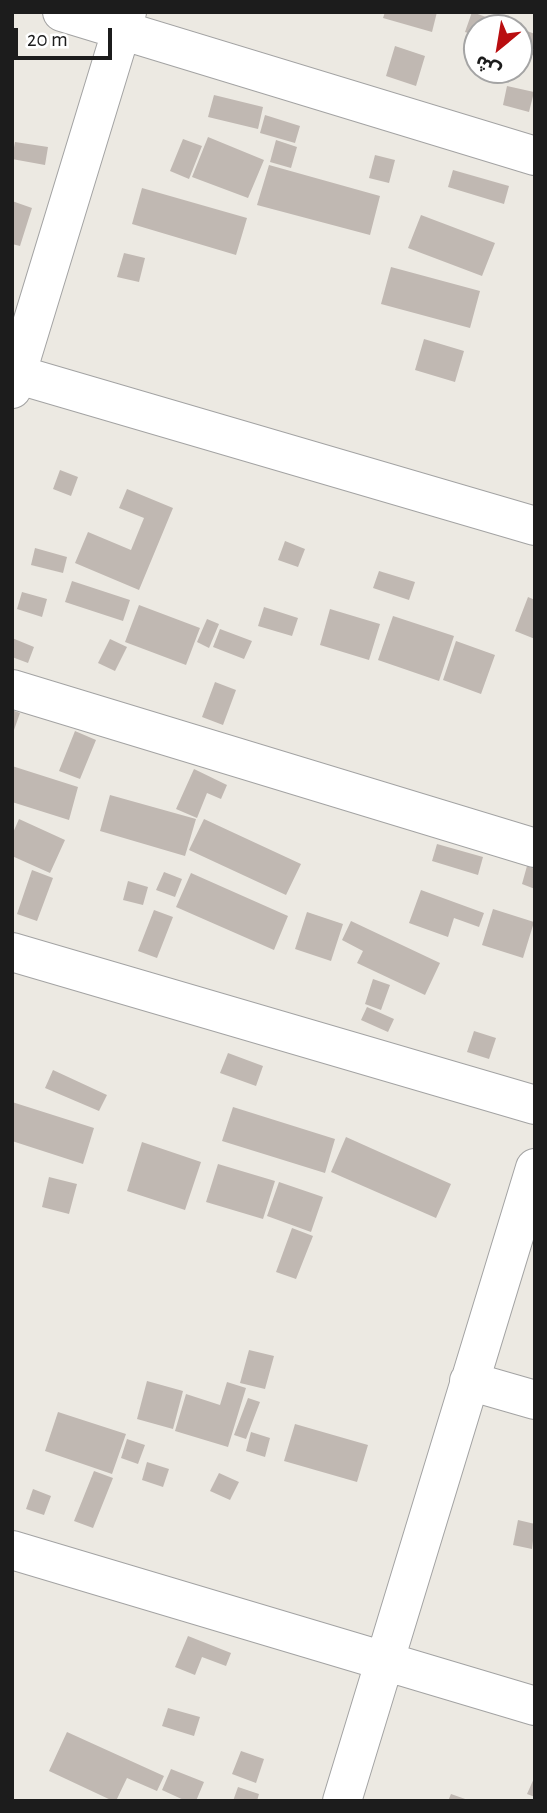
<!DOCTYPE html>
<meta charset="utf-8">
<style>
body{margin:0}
#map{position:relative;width:547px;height:1813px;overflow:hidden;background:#ece9e2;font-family:"Alegreya Sans","Noto Sans Arabic",sans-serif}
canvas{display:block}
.frame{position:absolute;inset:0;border:14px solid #1c1c1c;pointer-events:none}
.north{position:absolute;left:463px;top:14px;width:70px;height:70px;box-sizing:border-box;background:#fff;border:2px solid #a4a4a4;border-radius:50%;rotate:210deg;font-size:19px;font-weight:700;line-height:28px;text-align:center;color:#1c1c1c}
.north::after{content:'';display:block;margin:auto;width:24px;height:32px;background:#b90e10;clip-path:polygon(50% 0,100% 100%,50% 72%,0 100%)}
.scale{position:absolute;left:14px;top:28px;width:98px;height:32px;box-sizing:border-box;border:4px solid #1c1c1c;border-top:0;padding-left:9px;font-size:21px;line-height:24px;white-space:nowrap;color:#1c1c1c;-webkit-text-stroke:5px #fff;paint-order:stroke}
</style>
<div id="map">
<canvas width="547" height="1813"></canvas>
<div class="frame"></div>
<div class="north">ش</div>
<div class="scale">20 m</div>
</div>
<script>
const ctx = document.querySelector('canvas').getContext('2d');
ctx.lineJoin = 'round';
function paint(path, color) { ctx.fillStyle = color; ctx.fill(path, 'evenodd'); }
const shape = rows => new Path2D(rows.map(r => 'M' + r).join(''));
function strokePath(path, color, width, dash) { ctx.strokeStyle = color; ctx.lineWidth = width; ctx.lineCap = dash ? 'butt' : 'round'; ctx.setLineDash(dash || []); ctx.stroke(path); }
paint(shape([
 [385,12,437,12,432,32,383,18],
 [472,12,517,28,477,28,477,36,465,32],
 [519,28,535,34,535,56,519,50],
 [395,46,425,56,416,86,386,76],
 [507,86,534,92,529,112,503,105],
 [214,95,263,107,258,129,208,117],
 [265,115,300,126,295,143,260,133],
 [208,137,264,160,248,198,192,177],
 [183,139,202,146,189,179,170,171],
 [276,140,297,147,291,168,270,162],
 [15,142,48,147,45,165,12,159],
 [375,155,395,160,389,183,369,178],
 [269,165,380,196,370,235,257,205],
 [453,170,509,186,504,204,448,187],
 [142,188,247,218,236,255,132,224],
 [12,201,32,208,20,246,12,244],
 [421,215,495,243,482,276,408,248],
 [124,253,145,258,139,282,117,277],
 [391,267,480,291,470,328,381,304],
 [424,339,464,351,455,382,415,370],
 [60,470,78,477,71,496,53,489],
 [127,489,173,508,139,590,75,563,88,532,131,550,144,518,119,508],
 [285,541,305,549,298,567,278,560],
 [35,548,67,557,63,573,31,565],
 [379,571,415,582,409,600,373,588],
 [72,581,130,600,123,621,65,602],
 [22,592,47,599,42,617,17,609],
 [528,597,535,600,535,639,515,631],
 [139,605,200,628,186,665,125,642],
 [264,607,298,618,292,636,258,626],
 [330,609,380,624,369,660,320,645],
 [393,616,454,636,439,681,378,660],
 [207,619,219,624,209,648,197,642],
 [220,629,252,641,244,659,213,647],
 [12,638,34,647,28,663,12,657],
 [110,639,127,647,115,671,98,663],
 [456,641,495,655,481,694,443,680],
 [215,682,236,690,223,725,202,717],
 [12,710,20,713,14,730,12,730],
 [75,731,96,740,80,779,59,771],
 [12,766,78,787,69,820,12,802],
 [194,769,227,785,221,799,207,793,197,818,176,809],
 [110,795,196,819,185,856,100,831],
 [19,819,65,840,50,873,12,856,12,835],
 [204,819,301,864,286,895,189,850],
 [437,844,483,857,478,875,432,861],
 [527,866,535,869,535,889,522,884],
 [32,870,53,878,37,921,17,914],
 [164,872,182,879,175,897,156,890],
 [191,873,288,916,274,950,176,907],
 [128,881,148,887,143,905,123,900],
 [421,890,484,913,479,927,454,918,448,937,409,923],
 [493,909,534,922,523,958,482,945],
 [154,910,173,917,157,958,138,951],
 [307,912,343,924,331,961,295,949],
 [351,921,440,963,425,995,357,963,363,951,342,940],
 [373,979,390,985,381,1010,365,1004],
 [367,1007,394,1019,388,1032,361,1020],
 [474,1031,496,1038,489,1059,467,1052],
 [228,1053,263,1066,256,1086,220,1073],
 [53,1070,107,1095,99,1111,45,1088],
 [12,1102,94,1128,83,1164,12,1141],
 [233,1107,335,1139,325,1173,222,1141],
 [346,1137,451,1184,436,1218,331,1172],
 [142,1142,201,1162,185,1210,127,1191],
 [218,1164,275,1181,263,1219,206,1202],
 [49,1177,77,1184,69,1214,42,1207],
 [279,1182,323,1197,311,1232,267,1216],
 [292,1228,313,1236,296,1279,276,1272],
 [249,1350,274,1356,265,1389,240,1383],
 [147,1381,183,1391,173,1429,137,1419],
 [227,1382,246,1388,228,1447,175,1431,186,1394,220,1405],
 [248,1398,260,1402,246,1439,234,1435],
 [58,1412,126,1434,112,1474,45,1451],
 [295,1424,368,1445,357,1482,284,1461],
 [251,1432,270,1438,265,1457,246,1451],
 [127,1439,145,1445,138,1464,121,1458],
 [147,1462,169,1469,163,1487,142,1480],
 [94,1471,113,1478,93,1528,74,1521],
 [219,1473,239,1482,230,1500,210,1491],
 [33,1489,51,1496,44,1515,26,1509],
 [518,1520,535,1524,532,1549,513,1545],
 [188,1636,231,1653,226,1666,202,1657,195,1675,175,1667],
 [168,1708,200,1717,194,1736,162,1726],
 [67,1732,164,1776,157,1791,127,1778,116,1801,113,1801,49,1771],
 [241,1751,264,1759,256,1783,232,1774],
 [171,1769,204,1782,196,1801,186,1801,162,1790],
 [535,1776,535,1797,527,1794],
 [238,1787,259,1794,257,1801,233,1801],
 [451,1794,468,1800,468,1801,448,1801]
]), '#c0b8b2');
const minor = shape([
 [62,12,535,156],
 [12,373,535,526],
 [12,389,127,12],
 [12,689,535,848],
 [12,952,535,1105],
 [469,1381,535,1400],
 [12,1550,535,1706],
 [342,1801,535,1168]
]);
strokePath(minor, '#a3a3a3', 40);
strokePath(minor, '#fff', 38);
</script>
